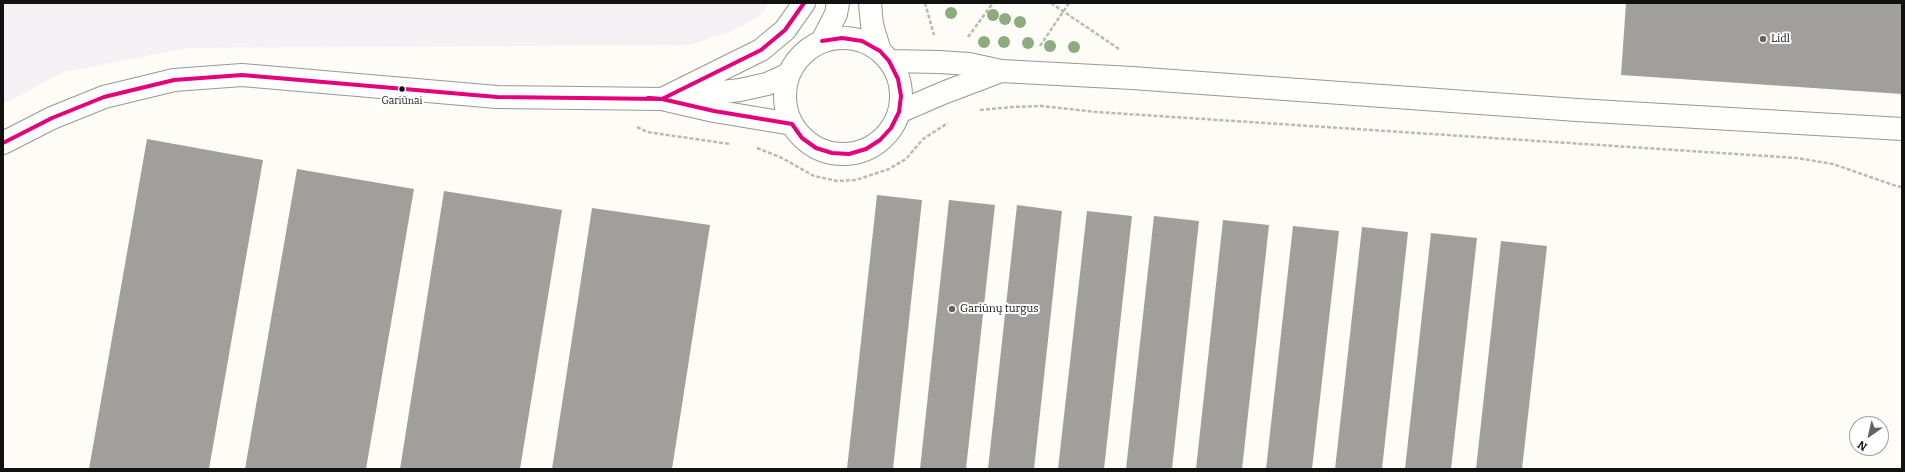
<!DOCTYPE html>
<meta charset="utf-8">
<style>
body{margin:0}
#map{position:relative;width:1905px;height:472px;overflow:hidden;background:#fdfcf7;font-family:Bitter,serif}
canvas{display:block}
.frame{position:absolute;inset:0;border:4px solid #111;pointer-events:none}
.north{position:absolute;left:1849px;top:416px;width:40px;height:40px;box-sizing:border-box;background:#fff;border:1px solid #a0a0a0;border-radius:50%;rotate:214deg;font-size:11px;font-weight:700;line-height:16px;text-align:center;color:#111}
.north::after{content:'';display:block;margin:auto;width:14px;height:18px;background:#646362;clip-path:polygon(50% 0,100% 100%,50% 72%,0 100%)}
</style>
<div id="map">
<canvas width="1905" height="472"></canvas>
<div class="frame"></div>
<div class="north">N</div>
</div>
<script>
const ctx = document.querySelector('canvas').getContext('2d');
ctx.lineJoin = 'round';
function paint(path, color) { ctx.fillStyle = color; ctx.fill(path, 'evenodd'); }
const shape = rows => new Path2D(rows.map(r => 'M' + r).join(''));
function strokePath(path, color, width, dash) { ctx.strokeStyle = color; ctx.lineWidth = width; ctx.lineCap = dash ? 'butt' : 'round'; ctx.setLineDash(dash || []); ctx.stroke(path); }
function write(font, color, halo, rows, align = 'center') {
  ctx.font = font + ' Bitter,serif'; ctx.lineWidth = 4; ctx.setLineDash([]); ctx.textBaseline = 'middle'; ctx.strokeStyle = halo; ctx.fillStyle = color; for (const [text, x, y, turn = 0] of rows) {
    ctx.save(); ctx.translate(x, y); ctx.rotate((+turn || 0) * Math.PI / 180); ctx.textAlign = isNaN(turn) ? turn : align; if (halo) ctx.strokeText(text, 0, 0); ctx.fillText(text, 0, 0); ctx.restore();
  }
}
paint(shape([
 [3,3,769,3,761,15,731,32,689,45,189,48,64,72,3,104]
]), '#f5f0f3');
paint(shape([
 [1626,3,1902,3,1902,94,1621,75],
 [147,139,263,160,209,469,89,469],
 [297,169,414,189,366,469,245,469],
 [444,191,562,210,520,469,400,469],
 [877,195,922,200,893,469,847,469],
 [949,200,995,205,966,469,920,469],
 [1017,205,1062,211,1034,469,988,469],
 [592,208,710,225,672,469,552,469],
 [1087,211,1132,216,1104,469,1058,469],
 [1154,216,1199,221,1172,469,1126,469],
 [1223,220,1269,225,1242,469,1196,469],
 [1293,226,1339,231,1312,469,1266,469],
 [1362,227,1408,232,1382,469,1335,469],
 [1431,233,1477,238,1451,469,1405,469],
 [1501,241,1547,246,1522,469,1476,469]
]), '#a19f9c');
const minor = shape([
 [870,3,872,25,880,51],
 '785 96a58 58 0 1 1 116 0a58 58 0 1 1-116 0Z',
 [822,41,836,14,838,3],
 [889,61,939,62,969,64,1001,71,1132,78,1577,110,1902,129],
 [679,97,740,90,767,84,789,74],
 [662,99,761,50,785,30,804,3],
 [899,112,943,93,1001,71],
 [3,143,52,118,104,97,174,80,242,75,497,97,662,99,714,111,792,124]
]);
strokePath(minor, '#979795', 24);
strokePath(shape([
 [925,3,934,35],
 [1051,3,1119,49],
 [968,37,993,3],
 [1040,46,1069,3],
 [980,110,1012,107,1041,106,1097,112,1797,158,1833,164,1896,186,1902,187],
 [637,127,647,132,730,144],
 [757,148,782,158,814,176,837,181,856,180,889,169,906,159,923,139,948,123]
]), '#b9b9b8', 2.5, [4, 2]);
strokePath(minor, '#fffffe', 22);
strokePath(shape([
 [648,98,662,99,761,50,785,30,804,3],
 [3,143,52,118,104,97,174,80,242,75,497,97,662,99,714,111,792,124,802,138,816,148,832,153,849,154,866,149,880,140,891,128,899,112,901,96,898,79,889,61,880,51,862,41,842,38,822,41]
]), '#e5007d', 4);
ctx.fillStyle = '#8cac80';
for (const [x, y] of [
 [951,13],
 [993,15],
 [1005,19],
 [1020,22],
 [984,42],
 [1004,42],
 [1028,43],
 [1050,46],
 [1074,47]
]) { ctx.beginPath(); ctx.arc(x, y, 6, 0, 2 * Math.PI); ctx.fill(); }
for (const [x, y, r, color] of [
 [1763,39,4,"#646362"],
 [402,89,3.5,"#111"],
 [952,309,4,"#646362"]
]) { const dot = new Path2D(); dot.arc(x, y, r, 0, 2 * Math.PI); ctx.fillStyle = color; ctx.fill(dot); strokePath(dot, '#fff', 1.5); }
write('10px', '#111', '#fff', [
 ["Gariūnai",402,101]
]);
write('11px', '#111', '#fff', [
 ["Lidl",1771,39],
 ["Gariūnų turgus",960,309]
], 'left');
</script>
